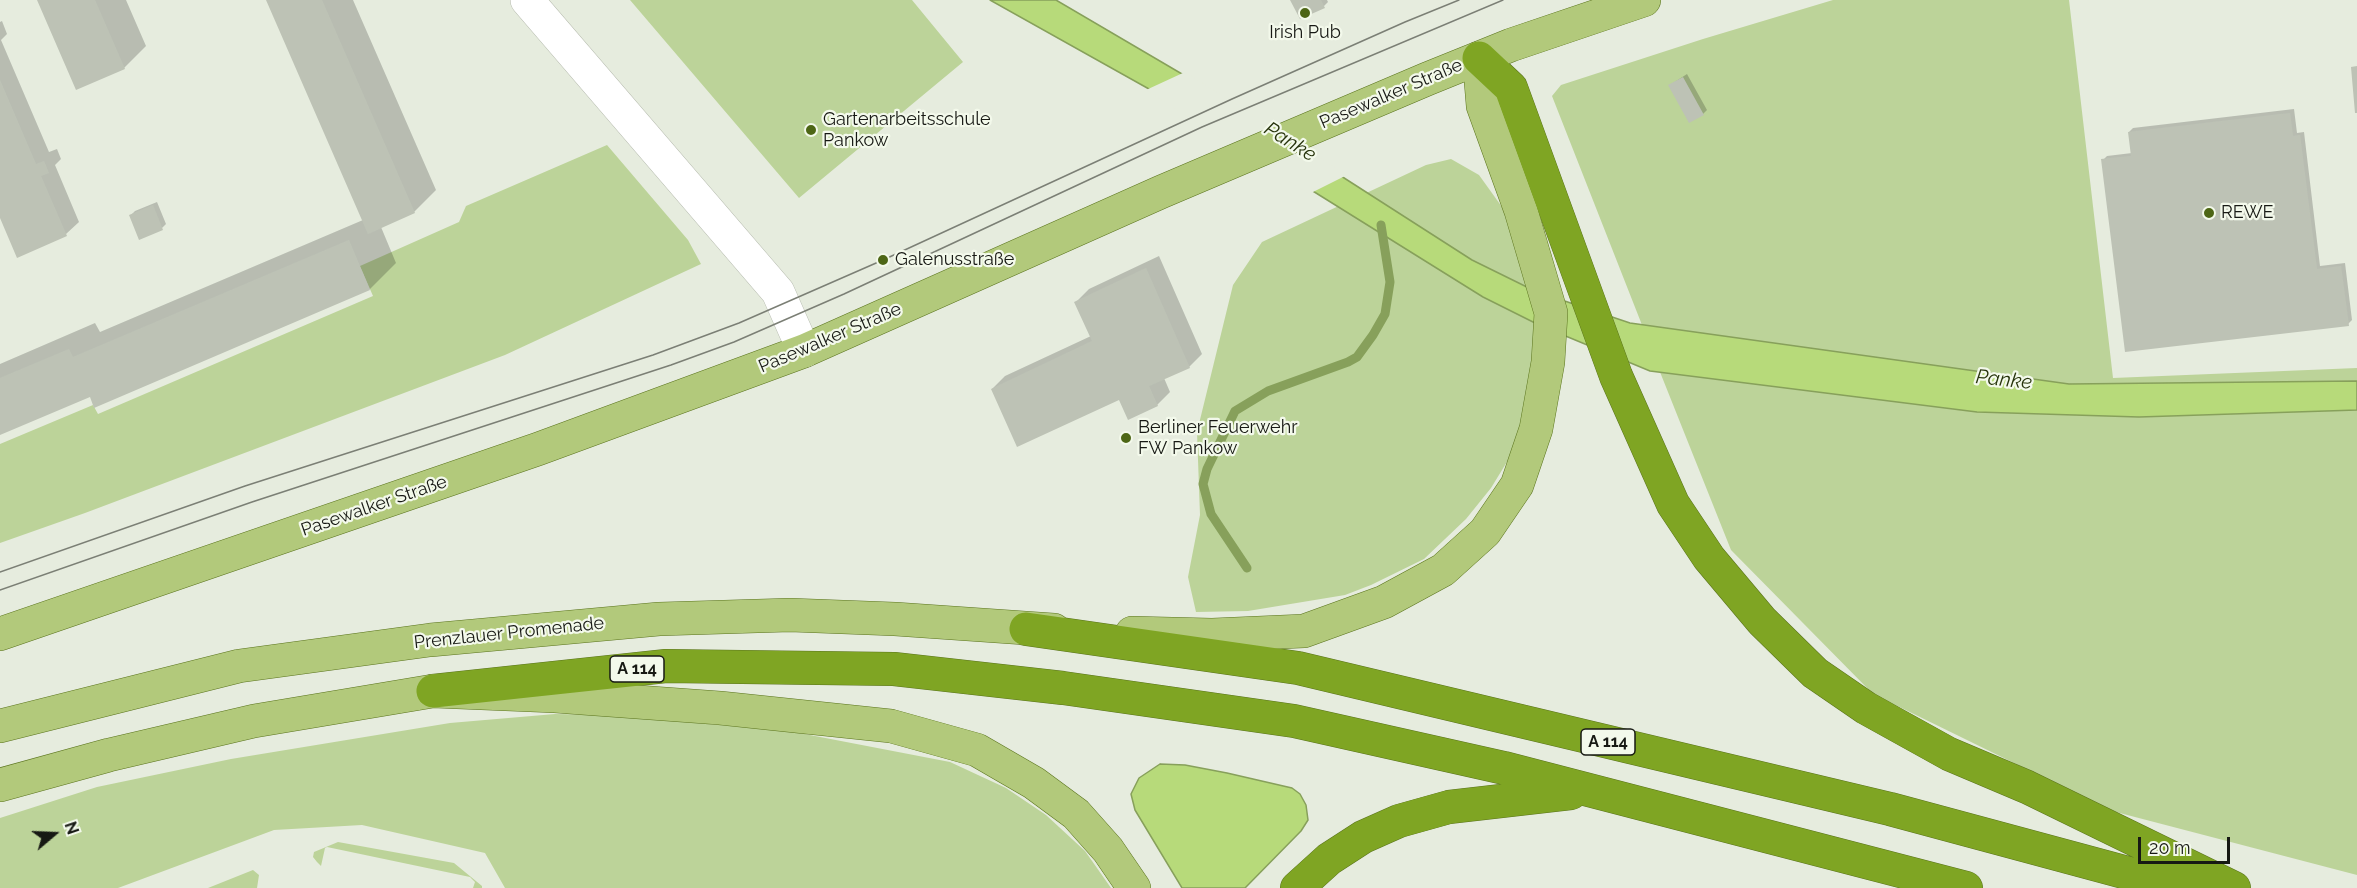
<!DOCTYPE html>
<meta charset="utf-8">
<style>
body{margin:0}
#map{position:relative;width:2357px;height:888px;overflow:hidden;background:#e6ecde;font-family:Raleway,sans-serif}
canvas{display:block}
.north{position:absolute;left:24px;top:804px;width:60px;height:60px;-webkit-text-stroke:4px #f3f9eb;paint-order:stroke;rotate:71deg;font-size:16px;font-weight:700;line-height:24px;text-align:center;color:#171914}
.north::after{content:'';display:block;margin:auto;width:21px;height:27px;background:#171914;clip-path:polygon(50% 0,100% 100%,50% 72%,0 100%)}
.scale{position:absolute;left:2138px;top:837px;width:92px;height:27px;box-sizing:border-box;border:3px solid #171914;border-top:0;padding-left:8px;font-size:18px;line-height:21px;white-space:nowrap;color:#171914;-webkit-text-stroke:4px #f3f9eb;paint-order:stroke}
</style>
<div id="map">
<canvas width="2357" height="888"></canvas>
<div class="north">N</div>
<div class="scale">20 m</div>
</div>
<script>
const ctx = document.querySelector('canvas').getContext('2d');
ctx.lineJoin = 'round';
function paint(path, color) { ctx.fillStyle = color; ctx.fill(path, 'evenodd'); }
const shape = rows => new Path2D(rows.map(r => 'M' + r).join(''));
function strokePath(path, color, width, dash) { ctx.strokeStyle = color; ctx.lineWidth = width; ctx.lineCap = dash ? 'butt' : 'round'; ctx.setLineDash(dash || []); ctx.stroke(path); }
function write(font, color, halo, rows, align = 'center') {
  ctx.font = font + ' Raleway,sans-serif'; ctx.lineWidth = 4.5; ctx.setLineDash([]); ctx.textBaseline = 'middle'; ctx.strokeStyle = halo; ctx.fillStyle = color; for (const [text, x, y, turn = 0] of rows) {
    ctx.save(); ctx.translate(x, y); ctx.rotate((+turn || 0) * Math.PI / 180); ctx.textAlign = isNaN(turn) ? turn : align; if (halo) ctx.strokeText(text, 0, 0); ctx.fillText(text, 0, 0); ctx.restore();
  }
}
paint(shape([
 [630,0,912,0,963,62,799,198],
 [1833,0,2069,0,2113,378,2357,368,2357,381,2069,384,1642,325,1552,96,1561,85,1703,39],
 [607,145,688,240,701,264,505,355,85,513,0,543,0,444,93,405,98,414,373,296,360,266,459,222,466,206],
 [1451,159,1479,175,1502,207,1534,285,1537,362,1513,452,1491,488,1466,519,1424,559,1371,585,1345,595,1248,611,1196,612,1188,577,1200,515,1197,432,1233,285,1262,242,1426,165],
 [1660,372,1977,412,2139,417,2357,410,2357,875,2112,811,1873,694,1731,550],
 [555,714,607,715,789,731,950,762,1006,788,1046,815,1085,851,1111,888,505,888,485,853,362,825,274,830,118,888,0,888,0,818,97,787,231,759,450,723],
 [338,842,454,863,482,886,482,888,473,888,475,882,470,877,327,847,325,848,321,866,317,862,313,857,314,852],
 [253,870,259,875,257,888,208,888]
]), '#bcd399');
const water = shape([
 [990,0,1056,0,1182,74,1472,260,1535,291,1630,323,2069,384,2357,381,2357,410,2139,417,1977,412,1650,371,1539,325,1483,297,1149,89,990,0],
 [1160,764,1185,765,1227,773,1292,788,1300,794,1306,805,1308,820,1301,831,1245,888,1182,888,1135,810,1131,794,1139,778,1160,764]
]);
paint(water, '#b7da7a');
strokePath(water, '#87a05b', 1.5);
paint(shape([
 [1185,72,1347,175,1309,194,1146,90]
]), '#e6ecde');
paint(shape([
 [39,0,126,0,146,46,124,68],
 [268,0,353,0,436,190,414,212,381,227,396,263,370,289,95,406,91,395,0,434,0,364,95,323,100,332,363,220],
 [1292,0,1327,0,1328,2,1324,6],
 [2,21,7,34,1,40,49,152,57,149,61,159,55,165,79,222,66,234,18,256,0,214,0,22],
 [1687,74,1707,110,1703,114,1670,85],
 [2294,109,2297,133,2304,132,2320,266,2345,263,2352,320,2348,324,2103,160,2107,156,2132,153,2129,132,2133,128],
 [157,202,166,224,162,228,131,215,135,211],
 [1159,256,1202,354,1189,367,1164,378,1170,392,1157,405,1120,398,992,389,1005,376,1091,336,1076,302,1089,289]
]), '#0003');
strokePath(shape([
 [1247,568,1211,514,1203,484,1207,469,1235,411,1268,391,1348,362,1357,357,1373,335,1385,314,1390,282,1381,225]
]), '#87a05b', 9);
paint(shape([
 [37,0,95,0,125,69,76,90],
 [266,0,322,0,415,213,368,234],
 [1290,0,1321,0,1325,8,1300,19],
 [2357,66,2357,113,2355,113,2351,67],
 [1683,77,1704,115,1689,123,1668,85],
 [0,80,36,164,44,161,49,173,41,176,67,236,17,258,0,218],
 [2290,113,2293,136,2300,135,2317,269,2341,266,2349,326,2125,352,2101,159,2131,156,2128,132],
 [153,205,163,230,139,240,129,215],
 [349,240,370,290,94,408,90,397,0,435,0,378,69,349,73,357],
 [1146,268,1190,368,1149,386,1158,406,1128,420,1119,400,1017,447,991,389,1092,341,1074,302]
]), '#bdc2b5');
const minor = shape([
 [527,0,778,292,804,351]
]);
const major = shape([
 [1132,633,1212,635,1304,631,1384,602,1443,570,1485,532,1517,485,1536,429,1548,362,1551,313,1521,211,1483,106,1479,58],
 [0,634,538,449,804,351,1161,192,1427,79,1511,45,1644,0],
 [0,726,239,666,430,640,659,619,790,615,895,619,1054,630],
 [0,785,109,755,254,721,433,691,555,696,720,708,891,726,977,750,1034,783,1076,814,1108,850,1134,888]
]);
const highway = shape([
 [1479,58,1511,88,1616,376,1673,504,1709,558,1762,621,1815,673,1866,708,1949,754,2027,787,2234,888],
 [1026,629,1298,668,1890,809,2183,888],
 [433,691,666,666,894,669,1063,688,1294,721,1504,768,1966,888],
 [1297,888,1329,859,1363,837,1399,821,1449,807,1571,793]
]);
strokePath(minor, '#b3b8ab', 34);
strokePath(major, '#5b741e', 34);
strokePath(highway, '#5b741e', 34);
strokePath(minor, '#fff', 33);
strokePath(major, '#b2c97b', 33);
strokePath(highway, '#7fa523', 33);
strokePath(shape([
 [0,572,245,486,653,355,739,323,883,260,1232,99,1405,22,1459,0],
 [0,590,252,502,671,365,734,342,844,294,1202,127,1503,0]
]), '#7b7f75', 1.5);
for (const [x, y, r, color] of [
 [1305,13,6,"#4d6615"],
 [811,130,6,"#4d6615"],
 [2209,213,6,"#4d6615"],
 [883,260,6,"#4d6615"],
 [1126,438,6,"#4d6615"]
]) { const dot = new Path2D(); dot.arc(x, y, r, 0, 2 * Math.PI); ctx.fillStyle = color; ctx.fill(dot); strokePath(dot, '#f3f9eb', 2); }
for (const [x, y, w] of [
 [637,669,54],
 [1608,742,54]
]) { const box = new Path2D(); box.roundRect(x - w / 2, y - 13, w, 26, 4.5); ctx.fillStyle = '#f3f9eb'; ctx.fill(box); strokePath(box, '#171914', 1.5); }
write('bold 16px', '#171914', null, [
 ["A 114",637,669],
 ["A 114",1608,742]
]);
write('18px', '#171914', '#f3f9eb', [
 ["Irish Pub",1305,33,"center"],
 ["Gartenarbeitsschule",823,120],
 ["Pankow",823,141],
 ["REWE",2221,213],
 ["Galenusstraße",895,260],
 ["Berliner Feuerwehr",1138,428],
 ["FW Pankow",1138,449]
], 'left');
write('18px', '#171914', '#f3f9eb', [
 ["Pasewalker Straße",1391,94,-23],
 ["Pasewalker Straße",830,338,-23],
 ["Pasewalker Straße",374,506,-19],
 ["Prenzlauer Promenade",509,633,-6]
]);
write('italic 20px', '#27340c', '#f3f9eb', [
 ["Panke",1290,142,32],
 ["Panke",2004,380,6]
]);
</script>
